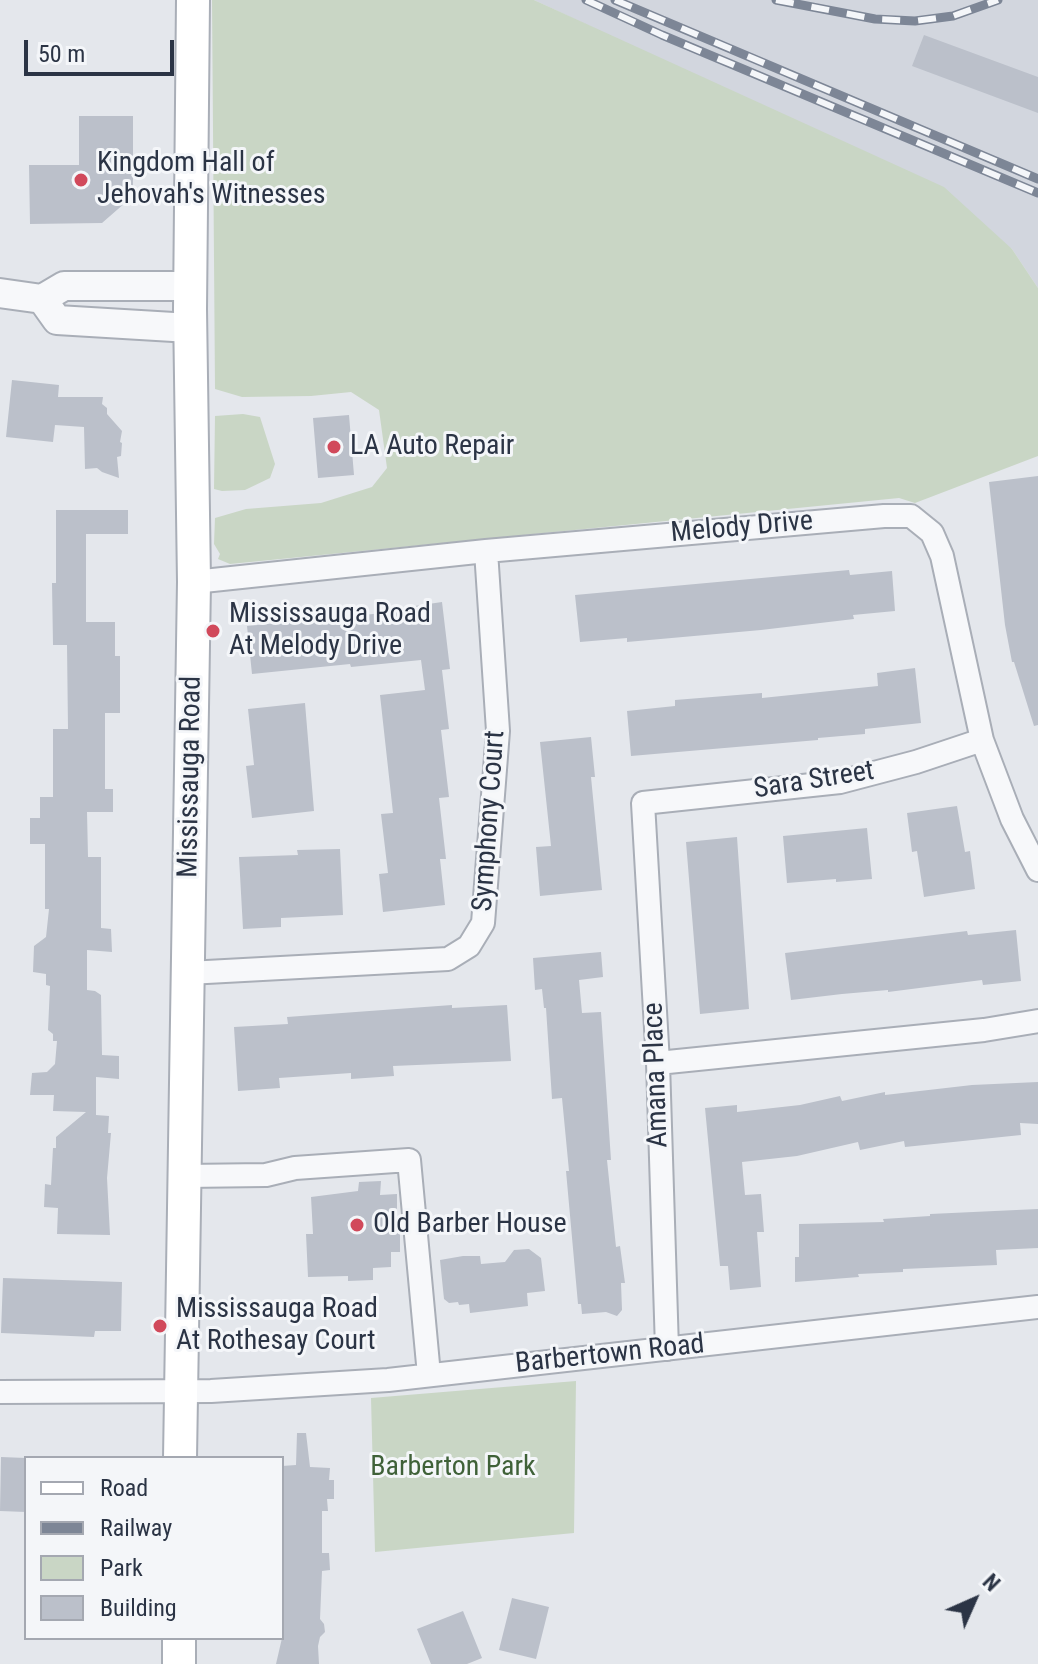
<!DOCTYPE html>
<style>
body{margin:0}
#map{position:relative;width:1038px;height:1664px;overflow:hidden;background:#e4e7ec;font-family:"Roboto Condensed",sans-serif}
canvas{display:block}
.legend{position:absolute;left:24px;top:1456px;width:260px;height:184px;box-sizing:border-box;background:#f4f6f9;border:2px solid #a4a8b1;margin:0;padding:10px 14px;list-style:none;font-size:24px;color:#2b3445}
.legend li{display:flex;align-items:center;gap:16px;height:40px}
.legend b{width:40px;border:2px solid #a4a8b1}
.north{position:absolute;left:934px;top:1560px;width:80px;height:80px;-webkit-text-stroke:6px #f4f6f9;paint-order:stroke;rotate:45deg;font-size:22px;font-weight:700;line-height:32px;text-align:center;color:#2b3445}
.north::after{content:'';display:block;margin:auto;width:28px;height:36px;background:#2b3445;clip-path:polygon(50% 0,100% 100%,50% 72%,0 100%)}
.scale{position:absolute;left:24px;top:40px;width:150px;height:36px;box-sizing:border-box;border:4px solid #2b3445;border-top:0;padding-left:10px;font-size:24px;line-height:28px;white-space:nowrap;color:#2b3445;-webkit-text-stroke:6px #f4f6f9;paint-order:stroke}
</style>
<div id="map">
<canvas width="1038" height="1664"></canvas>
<ul class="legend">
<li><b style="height:10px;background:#fff"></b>Road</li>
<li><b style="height:10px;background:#7d8696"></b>Railway</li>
<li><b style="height:22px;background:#c9d6c5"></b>Park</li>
<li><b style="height:22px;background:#bbc0ca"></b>Building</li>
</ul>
<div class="north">N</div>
<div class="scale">50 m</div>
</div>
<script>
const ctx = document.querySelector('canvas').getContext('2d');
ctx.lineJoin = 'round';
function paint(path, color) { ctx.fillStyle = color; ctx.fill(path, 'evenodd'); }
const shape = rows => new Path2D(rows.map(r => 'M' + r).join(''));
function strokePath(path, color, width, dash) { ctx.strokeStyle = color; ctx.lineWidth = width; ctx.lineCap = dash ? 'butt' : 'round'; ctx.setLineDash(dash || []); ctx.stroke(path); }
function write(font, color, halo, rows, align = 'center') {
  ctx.font = font + ' "Roboto Condensed",sans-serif'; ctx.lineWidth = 6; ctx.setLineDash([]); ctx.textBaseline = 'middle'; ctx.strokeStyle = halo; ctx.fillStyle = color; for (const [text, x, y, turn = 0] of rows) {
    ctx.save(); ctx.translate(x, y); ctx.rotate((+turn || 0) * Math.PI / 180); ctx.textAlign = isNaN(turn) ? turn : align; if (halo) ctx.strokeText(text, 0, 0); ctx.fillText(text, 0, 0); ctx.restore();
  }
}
paint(shape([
 [534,0,1038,0,1038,288,1012,249,692,74]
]), '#d2d6de');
paint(shape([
 [212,0,534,0,944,187,1012,249,1038,288,1038,456,915,503,899,498,230,564,218,559,220,554,214,544,215,518,246,509,321,503,372,487,387,468,379,410,351,392,311,396,242,397,215,389],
 [243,414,260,417,275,464,270,478,245,490,222,491,214,489,215,416],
 [576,1381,574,1533,375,1552,371,1398]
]), '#c9d6c5');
paint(shape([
 [924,35,1038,77,1038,113,912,66],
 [79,116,133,116,133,196,102,223,30,224,29,165,79,165],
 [12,380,59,385,58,397,103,397,102,404,107,408,107,414,122,431,120,442,122,443,121,456,117,457,119,478,102,472,97,468,85,469,84,427,55,425,53,442,6,437],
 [349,415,354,475,318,478,313,418],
 [1038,476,1038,725,1034,726,1014,662,1012,662,1005,625,989,482],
 [56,510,128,510,128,534,86,534,86,622,115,622,115,656,120,656,120,713,105,713,105,789,113,789,113,812,87,812,88,857,101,857,101,928,111,929,112,952,87,950,87,990,95,991,101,995,102,1055,119,1056,119,1079,96,1077,96,1115,109,1116,108,1133,111,1133,107,1178,110,1235,57,1234,58,1208,44,1207,45,1184,51,1185,53,1148,56,1148,56,1137,86,1112,53,1111,54,1095,30,1095,32,1073,47,1072,55,1064,57,1041,53,1041,53,1034,48,1030,50,986,46,985,46,974,33,972,34,946,46,937,49,909,45,909,45,844,30,844,30,818,40,818,40,797,53,797,53,729,68,729,67,645,53,645,52,583,56,583],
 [849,570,850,575,892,571,895,611,853,615,854,619,761,630,627,642,627,638,580,642,575,595],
 [442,602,450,669,442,670,449,729,441,730,449,797,439,798,446,859,440,859,445,905,383,912,379,874,388,873,381,814,393,813,380,695,425,690,421,660,351,667,350,664,252,674,247,626,415,610,415,606],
 [915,668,921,723,865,729,865,734,818,738,818,740,631,756,627,711,675,706,675,700,762,693,762,698,878,686,877,673],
 [305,703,314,811,252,818,246,766,254,765,248,709],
 [591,737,595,777,591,777,602,890,540,896,536,847,551,846,540,742],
 [957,806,965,852,970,851,975,889,924,897,917,851,912,852,907,813],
 [867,828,872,879,836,882,836,879,787,883,783,836],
 [737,837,749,1009,700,1014,686,842],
 [340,849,343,915,281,918,281,927,243,929,239,857,298,855,297,850],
 [1016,930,1021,981,983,985,982,980,888,992,888,990,842,994,791,1000,785,953,967,931,968,935],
 [601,952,603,977,579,980,582,1013,601,1012,611,1160,607,1160,616,1247,620,1246,625,1283,621,1283,622,1310,617,1316,606,1312,582,1314,581,1304,578,1304,566,1171,569,1171,562,1098,552,1099,546,1008,544,1008,542,989,535,990,533,958],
 [452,1005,452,1008,507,1005,511,1061,393,1066,394,1076,351,1079,351,1073,279,1078,280,1088,238,1091,234,1027,288,1024,287,1017],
 [1038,1082,1038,1124,1020,1123,1021,1135,905,1147,904,1141,860,1150,858,1142,797,1156,742,1162,745,1195,761,1194,764,1232,757,1232,761,1287,730,1290,728,1266,720,1266,705,1108,737,1105,737,1112,800,1105,840,1096,842,1101,885,1092,885,1095,972,1085],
 [381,1181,380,1195,397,1194,397,1217,400,1217,400,1252,391,1252,391,1267,373,1268,373,1280,348,1281,348,1276,308,1277,306,1234,313,1234,311,1197,358,1191,359,1182],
 [1038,1209,1038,1248,996,1250,997,1265,903,1269,903,1272,858,1274,859,1277,795,1282,795,1257,799,1257,799,1224,884,1222,883,1219,930,1216,930,1214],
 [529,1249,541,1258,545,1291,527,1293,528,1306,470,1313,469,1304,459,1305,458,1302,449,1303,444,1299,440,1260,463,1256,480,1256,481,1264,505,1262,514,1250],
 [3,1278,122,1282,121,1331,95,1331,94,1337,1,1333],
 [297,1433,306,1433,310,1467,330,1468,329,1480,334,1480,334,1499,327,1499,328,1511,322,1511,322,1553,329,1553,330,1570,322,1571,320,1619,324,1624,325,1632,320,1637,318,1646,319,1664,276,1664,282,1638,282,1466,296,1465],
 [1,1457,26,1458,26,1512,0,1511],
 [512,1598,549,1607,536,1659,499,1650],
 [463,1611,482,1658,467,1664,431,1664,417,1629]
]), '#bbc0ca');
const minor = shape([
 [194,582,486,551,884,516,911,516,932,533,942,556,982,740,1012,819,1038,870],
 [188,973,448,959,469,946,483,923,498,731,486,551],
 [658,1063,984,1030,1038,1021],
 [185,1176,266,1175,295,1168,409,1160,429,1375],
 [667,1349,658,1063,643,803,840,782,916,762,982,740],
 [0,1392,211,1391,388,1380,1038,1307]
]);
const tertiary = shape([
 [0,293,42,299,64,286,190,286],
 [42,299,57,320,190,328]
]);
const secondary = shape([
 [180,1458,194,582,190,309,193,0],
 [179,1664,179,1638]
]);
strokePath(minor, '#a9aeb7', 26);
strokePath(tertiary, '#a9aeb7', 32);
strokePath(secondary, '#a9aeb7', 36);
strokePath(minor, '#f7f8fa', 22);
strokePath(tertiary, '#f7f8fa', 28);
strokePath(secondary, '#fff', 32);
const rail = shape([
 [586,0,662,35,1038,193],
 [615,0,1038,179],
 [776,0,875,19,915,21,953,16,998,0]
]);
strokePath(rail, '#7d8696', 9);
strokePath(rail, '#f4f6f9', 6, [18]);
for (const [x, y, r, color] of [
 [81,180,8,"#d1495b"],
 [334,447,8,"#d1495b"],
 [213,631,8,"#d1495b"],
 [357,1225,8,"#d1495b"],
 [160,1326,8,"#d1495b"]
]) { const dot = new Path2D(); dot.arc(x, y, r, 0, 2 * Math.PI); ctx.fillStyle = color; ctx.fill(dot); strokePath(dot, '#f4f6f9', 3); }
write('28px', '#2b3445', '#f4f6f9', [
 ["Kingdom Hall of",97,164],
 ["Jehovah's Witnesses",97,196],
 ["LA Auto Repair",350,447],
 ["Mississauga Road",229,615],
 ["At Melody Drive",229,647],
 ["Old Barber House",373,1225],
 ["Mississauga Road",176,1310],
 ["At Rothesay Court",176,1342]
], 'left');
write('28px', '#2b3445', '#f4f6f9', [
 ["Melody Drive",742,528,-5],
 ["Mississauga Road",191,777,-89],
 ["Sara Street",814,781,-9],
 ["Symphony Court",490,821,-86],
 ["Amana Place",657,1075,-92],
 ["Barbertown Road",610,1355,-6]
]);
write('28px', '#3f6138', '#f4f6f9', [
 ["Barberton Park",453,1468]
]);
</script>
